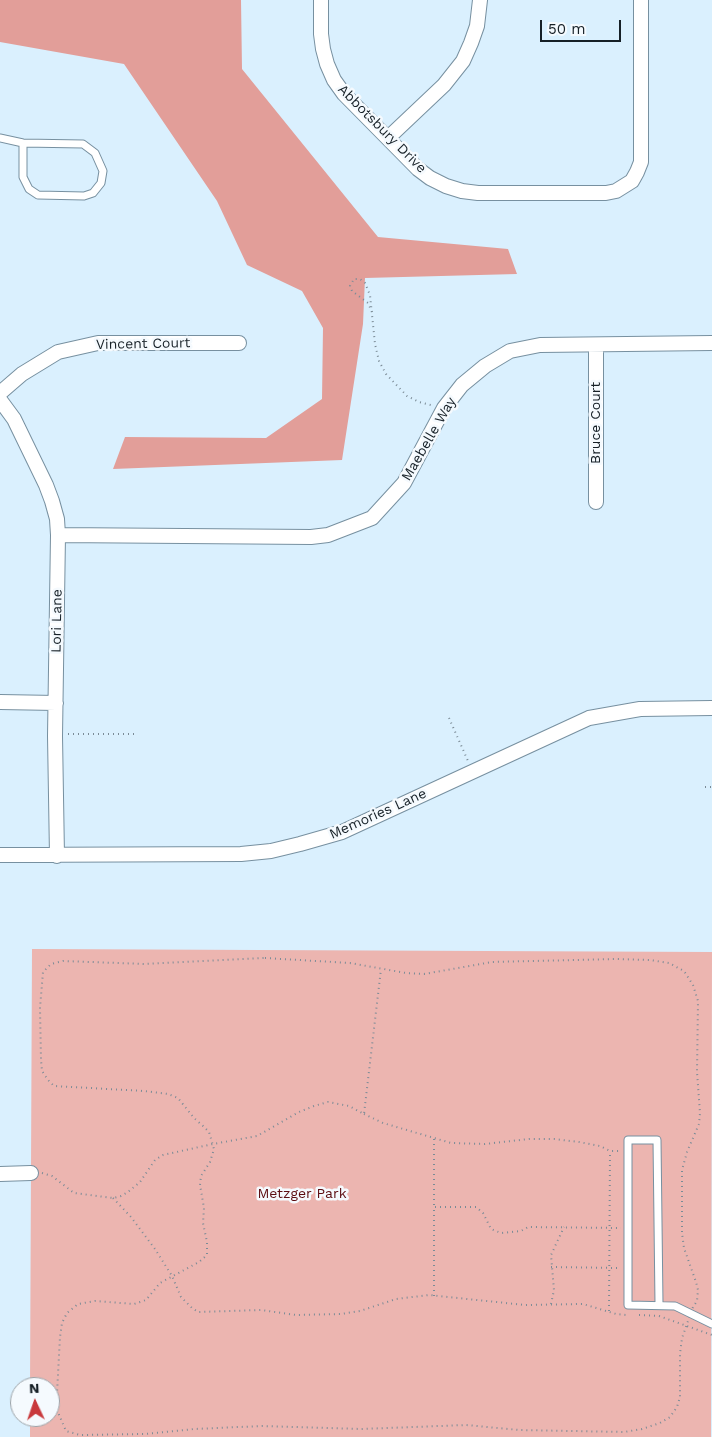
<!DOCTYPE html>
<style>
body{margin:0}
#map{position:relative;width:712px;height:1437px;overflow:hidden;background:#daf0fe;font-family:"Work Sans",sans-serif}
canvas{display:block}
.north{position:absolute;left:10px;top:1377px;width:50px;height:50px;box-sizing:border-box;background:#f5fafe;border:1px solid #9ca3a8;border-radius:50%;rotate:357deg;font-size:14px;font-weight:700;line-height:20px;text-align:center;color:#162027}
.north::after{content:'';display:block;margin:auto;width:18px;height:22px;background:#c8393c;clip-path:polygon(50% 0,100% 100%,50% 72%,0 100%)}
.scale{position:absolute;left:540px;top:20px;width:81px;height:22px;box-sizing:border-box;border:2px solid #162027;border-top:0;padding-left:6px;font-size:15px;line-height:18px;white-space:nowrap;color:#162027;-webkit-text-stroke:4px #f5fafe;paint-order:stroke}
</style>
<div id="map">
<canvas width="712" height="1437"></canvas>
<div class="north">N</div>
<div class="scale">50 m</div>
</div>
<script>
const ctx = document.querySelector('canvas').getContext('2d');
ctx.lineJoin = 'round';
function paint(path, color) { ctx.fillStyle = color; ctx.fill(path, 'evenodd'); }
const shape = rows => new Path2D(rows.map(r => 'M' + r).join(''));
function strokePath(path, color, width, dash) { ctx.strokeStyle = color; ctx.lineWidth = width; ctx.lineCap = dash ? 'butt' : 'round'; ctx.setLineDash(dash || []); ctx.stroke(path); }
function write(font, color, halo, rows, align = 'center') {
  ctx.font = font + ' "Work Sans",sans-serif'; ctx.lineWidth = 5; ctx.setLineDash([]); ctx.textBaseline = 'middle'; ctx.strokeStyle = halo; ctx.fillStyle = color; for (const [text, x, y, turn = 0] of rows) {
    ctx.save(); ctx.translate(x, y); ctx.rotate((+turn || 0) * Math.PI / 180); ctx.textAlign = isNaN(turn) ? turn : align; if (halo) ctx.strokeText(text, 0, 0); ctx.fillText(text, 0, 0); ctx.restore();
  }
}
paint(shape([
 [32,949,712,952,711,1437,30,1437,30,1417,50,1417,50,1387,30,1387]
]), '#ecb5b0');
paint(shape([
 [0,0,241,0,242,69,378,237,508,249,517,274,365,278,363,324,342,460,113,469,125,437,266,438,322,399,323,328,302,291,247,265,217,201,124,64,0,42]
]), '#e29e99');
const service = shape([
 [0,138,23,143,83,144,95,153,103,171,101,183,93,193,84,196,38,195,29,189,23,177,23,143],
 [659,1304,657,1140,628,1140,628,1305,675,1306,712,1324]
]);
const minor = shape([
 [321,0,321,34,323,49,327,64,334,80,344,94,418,169,430,178,446,186,462,191,478,193,606,193,616,191,632,181,637,172,641,162,641,0],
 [388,138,444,85,463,61,471,43,477,26,480,0],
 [0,393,22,374,58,352,98,343,239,343],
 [0,400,14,419,46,485,52,501,57,519,58,535,55,736,57,856],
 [596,502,596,345],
 [58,535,311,537,328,535,372,518,404,483,444,408,462,385,485,366,510,351,540,345,712,343],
 [0,702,56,703],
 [0,855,241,854,271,851,300,844,342,832,589,718,640,709,712,708],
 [0,1174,31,1173]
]);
strokePath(service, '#7790a0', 9);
strokePath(minor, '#7790a0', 16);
strokePath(shape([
 [372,312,368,303,352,291,350,286,354,279,360,279,365,283,370,295,375,344,379,361,386,374,407,396,419,402,431,405],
 [449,718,468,761],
 [68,734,135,734],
 [705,787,712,787],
 [265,958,350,963,406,973,424,974,492,962,616,959,650,960,669,963,684,971,693,985,698,1001,697,1072,700,1113,699,1124,687,1152,682,1170,682,1233,684,1248,696,1282,698,1290,697,1301,693,1307,682,1338,680,1354,680,1397,677,1407,670,1417,660,1423,642,1429,624,1432,519,1430,466,1425,361,1429,262,1426,194,1429,145,1434,80,1435,66,1431,57,1410,57,1393,60,1337,62,1323,67,1313,78,1304,95,1301,134,1304,146,1300,160,1283,199,1262,207,1255,207,1242,203,1223,204,1208,200,1185,201,1176,210,1162,214,1149,209,1132,203,1126,194,1118,178,1098,168,1094,144,1091,54,1086,48,1080,42,1071,41,1060,40,1008,43,972,51,964,63,961,145,964,265,958],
 [364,1114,383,1123,451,1143,485,1144,529,1139,554,1139,579,1142,600,1146,610,1151,619,1151],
 [434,1139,434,1207],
 [42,1173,52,1176,74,1193,113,1198,121,1196,128,1192,140,1182,155,1160,163,1155,213,1144,257,1136,299,1112,314,1106,328,1102,349,1106,364,1114,381,969],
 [113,1198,131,1217,155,1249,172,1276,181,1297,192,1308,198,1312,261,1310,296,1315,341,1314,360,1311,396,1299,429,1295,525,1305,583,1304,616,1314,626,1315],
 [551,1267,619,1268],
 [434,1296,434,1207,476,1207,483,1213,491,1229,501,1233,521,1231,528,1227,621,1228],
 [551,1304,554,1290,551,1255,564,1227],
 [609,1311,610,1151],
 [639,1315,659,1316,712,1335]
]), '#7b8b96', 2, [1, 4]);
strokePath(service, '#fff', 7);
strokePath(minor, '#fff', 14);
write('14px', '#162027', '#f5fafe', [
 ["Abbotsbury Drive",382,129,45],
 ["Vincent Court",143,344,-1],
 ["Bruce Court",596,423,-90],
 ["Maebelle Way",429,439,-60],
 ["Lori Lane",57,621,-89],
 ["Memories Lane",378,814,-24]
]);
write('14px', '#5c0c11', '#f5fafe', [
 ["Metzger Park",302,1194]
]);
</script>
